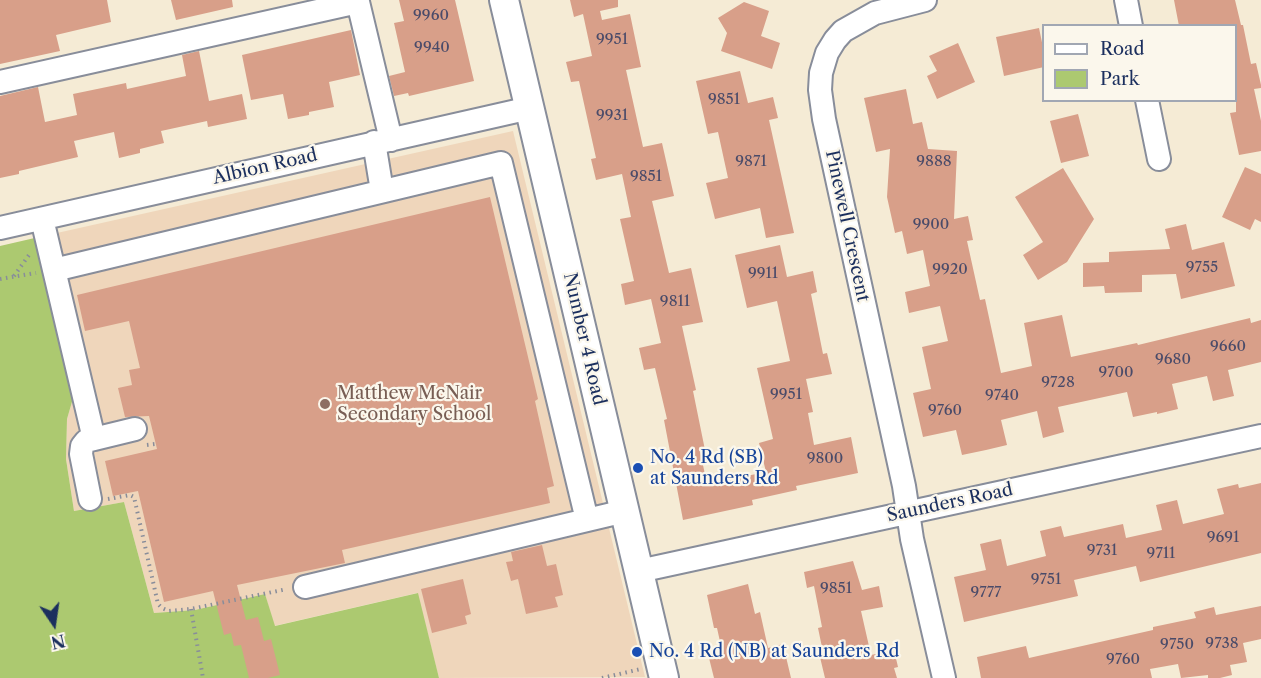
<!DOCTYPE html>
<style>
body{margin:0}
#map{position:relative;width:1261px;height:678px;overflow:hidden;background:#f5ebd5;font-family:"Libre Caslon Text",serif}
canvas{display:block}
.legend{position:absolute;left:1042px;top:24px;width:195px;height:78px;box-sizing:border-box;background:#fbf7ec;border:2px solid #a1a7b3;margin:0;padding:8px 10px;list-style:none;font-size:18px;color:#1b2f5e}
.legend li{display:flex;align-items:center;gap:12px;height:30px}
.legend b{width:30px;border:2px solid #a1a7b3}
.north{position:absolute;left:24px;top:594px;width:60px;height:60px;-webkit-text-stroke:4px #fbf7ec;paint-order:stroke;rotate:167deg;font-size:16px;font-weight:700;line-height:24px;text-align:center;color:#1b2f5e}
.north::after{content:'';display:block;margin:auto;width:21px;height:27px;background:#1b2f5e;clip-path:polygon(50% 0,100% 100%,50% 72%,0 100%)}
</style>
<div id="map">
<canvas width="1261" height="678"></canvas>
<ul class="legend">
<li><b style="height:8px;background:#fff"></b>Road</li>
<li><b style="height:16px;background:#acc970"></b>Park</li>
</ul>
<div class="north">N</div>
</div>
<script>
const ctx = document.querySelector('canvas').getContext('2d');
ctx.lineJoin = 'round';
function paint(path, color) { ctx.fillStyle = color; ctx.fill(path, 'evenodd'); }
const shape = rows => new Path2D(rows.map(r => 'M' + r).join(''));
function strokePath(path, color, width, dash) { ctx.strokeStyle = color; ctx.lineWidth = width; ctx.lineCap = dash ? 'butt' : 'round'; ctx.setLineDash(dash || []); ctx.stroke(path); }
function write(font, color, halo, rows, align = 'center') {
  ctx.font = font + ' "Libre Caslon Text",serif'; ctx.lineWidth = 4.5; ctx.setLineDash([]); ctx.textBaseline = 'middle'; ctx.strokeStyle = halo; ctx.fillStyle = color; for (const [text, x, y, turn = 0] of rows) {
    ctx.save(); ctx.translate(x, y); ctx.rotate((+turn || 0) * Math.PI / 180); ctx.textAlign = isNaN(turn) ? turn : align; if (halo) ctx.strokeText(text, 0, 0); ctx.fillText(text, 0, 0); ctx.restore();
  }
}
paint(shape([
 [513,131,645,677,439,678,417,593,274,626,265,594,195,610,154,613,124,502,74,511,66,459,67,419,76,388,39,237]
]), '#efd6bb');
paint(shape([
 [39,237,76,388,67,419,66,459,74,511,124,502,154,613,195,610,265,594,275,626,418,593,439,678,0,678,0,246]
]), '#acc970');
paint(shape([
 [0,0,107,0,111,22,56,35,60,51,0,64],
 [171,0,232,0,233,7,176,20],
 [399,0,455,0,474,81,409,96,408,93,394,96,389,76,405,72,394,23,404,21],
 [570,0,618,0,618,7,600,11,602,20,630,14,641,67,626,70,643,147,662,143,674,196,652,201,669,273,691,268,703,322,682,326,696,390,693,391,705,450,700,451,707,484,766,472,759,443,773,439,757,368,790,361,777,301,747,308,735,255,780,245,787,277,813,271,817,292,811,294,823,354,827,353,832,374,806,379,813,412,808,413,814,445,851,437,858,473,796,486,797,490,752,500,753,505,683,520,664,420,667,419,655,368,644,370,639,348,661,343,651,299,625,305,621,284,634,281,620,219,631,217,622,174,596,180,591,159,596,158,579,81,571,82,566,62,592,56,583,14,574,17],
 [1174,0,1235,0,1241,25,1243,25,1251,64,1256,63,1261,85,1261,88,1254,89,1261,121,1261,151,1239,155,1230,113,1236,112,1236,26,1240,26,1179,26],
 [744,2,769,11,761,36,780,43,772,69,721,51,727,33,718,18],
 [1039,28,1044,52,1044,67,1004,76,996,37],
 [351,30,360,75,329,82,334,107,309,112,309,115,288,119,283,94,251,100,242,55],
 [958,43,975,82,937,99,927,76,937,71,929,56],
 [199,51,209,101,242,94,247,119,208,127,207,121,161,131,164,143,140,149,140,153,119,158,114,132,74,141,78,157,19,171,19,174,0,178,0,96,38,87,45,122,77,115,73,94,126,83,127,89,186,76,182,55],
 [740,71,748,103,773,97,778,118,769,120,794,233,766,238,760,208,715,219,706,183,728,178,718,132,708,134,696,81],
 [906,89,913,124,922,122,928,149,957,151,954,219,968,216,973,240,967,241,980,300,985,299,1001,373,1032,366,1024,323,1062,315,1071,357,1137,343,1138,345,1250,318,1251,323,1261,320,1261,362,1228,370,1234,396,1213,401,1207,376,1172,384,1178,409,1157,414,1157,412,1133,417,1127,392,1058,407,1064,432,1043,438,1037,411,1001,420,1007,445,986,450,962,455,956,430,923,437,913,393,931,389,922,347,948,341,940,306,909,313,905,292,930,286,923,250,907,254,902,231,895,233,887,197,890,149,876,152,864,98],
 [1078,114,1089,156,1061,163,1050,121],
 [1245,167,1261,174,1261,222,1255,219,1250,230,1222,217],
 [1063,168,1094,219,1067,262,1038,280,1023,255,1043,242,1015,197],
 [490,197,538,399,535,401,554,486,547,488,550,503,342,550,345,563,237,585,246,620,258,617,264,641,271,639,280,675,268,678,249,678,241,645,234,646,231,633,224,635,213,591,164,602,138,491,113,496,105,461,157,449,149,416,125,417,118,388,132,385,129,370,140,368,129,321,85,331,77,295],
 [1186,224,1192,250,1224,242,1235,286,1181,299,1176,274,1142,275,1142,292,1105,293,1104,286,1083,287,1083,263,1109,262,1109,252,1170,249,1165,229],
 [1261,483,1261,553,1140,582,1136,566,1074,580,1078,596,964,622,954,577,986,570,980,544,1001,539,1007,566,1046,556,1040,531,1061,526,1064,537,1123,524,1126,538,1162,530,1156,505,1177,500,1183,524,1224,514,1217,489,1238,484,1239,488],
 [542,545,547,566,556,564,563,595,555,597,558,607,526,614,518,579,511,581,506,562,513,561,511,552],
 [853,561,862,590,879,586,883,607,861,611,871,655,894,650,898,667,894,668,897,678,825,678,819,653,823,652,818,628,822,627,814,586,807,588,804,572],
 [463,579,471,614,465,616,467,624,432,633,421,589],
 [748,584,755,614,760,612,768,648,783,644,791,678,714,678,709,658,723,655,717,628,714,628,707,595],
 [1261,606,1261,639,1243,643,1247,662,1230,665,1232,675,1220,678,1208,678,1208,675,1181,678,1178,664,1150,669,1152,678,981,678,977,657,1026,646,1029,658,1153,630,1153,627,1196,618,1194,612,1214,607,1216,615]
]), '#d89f89');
const minor = shape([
 [925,0,875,13,843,31,835,40,827,53,821,73,820,90,824,119,904,486,912,539,944,678],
 [1126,0,1131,26],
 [0,82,358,2,391,140],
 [1147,100,1159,159],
 [374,142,382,191],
 [42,219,94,439,86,441,82,446,81,454,90,499],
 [0,228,530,108],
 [54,270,501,163,587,520],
 [94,439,135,429],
 [639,571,1261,436],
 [305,587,625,511]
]);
const major = shape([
 [504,0,664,678]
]);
strokePath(minor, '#888d9a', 26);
strokePath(major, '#888d9a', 32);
strokePath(shape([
 [14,276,29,255],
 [0,279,36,273],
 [147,445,155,444],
 [108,499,130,495,134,497,158,604,162,608,169,611,191,609,287,589],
 [191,609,203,678],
 [602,678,641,669]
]), '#888d9a', 4, [1.5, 4.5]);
strokePath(minor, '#fff', 22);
strokePath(major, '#fff', 28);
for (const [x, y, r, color] of [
 [325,404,6,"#8d6e63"],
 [638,468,6,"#1a4fb4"],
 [637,652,6,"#1a4fb4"]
]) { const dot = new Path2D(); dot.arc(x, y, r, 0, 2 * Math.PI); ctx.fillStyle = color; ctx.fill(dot); strokePath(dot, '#fbf7ec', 2); }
write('15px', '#4a4b69', null, [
 ["9960",431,16],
 ["9951",612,40],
 ["9940",432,48],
 ["9851",724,100],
 ["9931",612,116],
 ["9871",751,162],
 ["9888",934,162],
 ["9851",646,177],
 ["9900",931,225],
 ["9755",1202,268],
 ["9920",950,270],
 ["9911",763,274],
 ["9811",675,302],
 ["9660",1228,347],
 ["9680",1173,360],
 ["9700",1116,373],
 ["9728",1058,383],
 ["9951",786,395],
 ["9740",1002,396],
 ["9760",945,411],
 ["9800",825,459],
 ["9691",1223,538],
 ["9731",1102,551],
 ["9711",1161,554],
 ["9751",1046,580],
 ["9851",836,589],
 ["9777",986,593],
 ["9738",1222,644],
 ["9750",1177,645],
 ["9760",1123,660]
]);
write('18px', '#1b2f5e', '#fbf7ec', [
 ["Albion Road",265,167,-13],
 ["Pinewell Crescent",847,226,78],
 ["Number 4 Road",584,339,77],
 ["Saunders Road",950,503,-12]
]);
write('18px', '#785e54', '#fbf7ec', [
 ["Matthew McNair",337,394],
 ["Secondary School",337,415]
], 'left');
write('18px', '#164399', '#fbf7ec', [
 ["No. 4 Rd (SB)",650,458],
 ["at Saunders Rd",650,479],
 ["No. 4 Rd (NB) at Saunders Rd",649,652]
], 'left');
</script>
